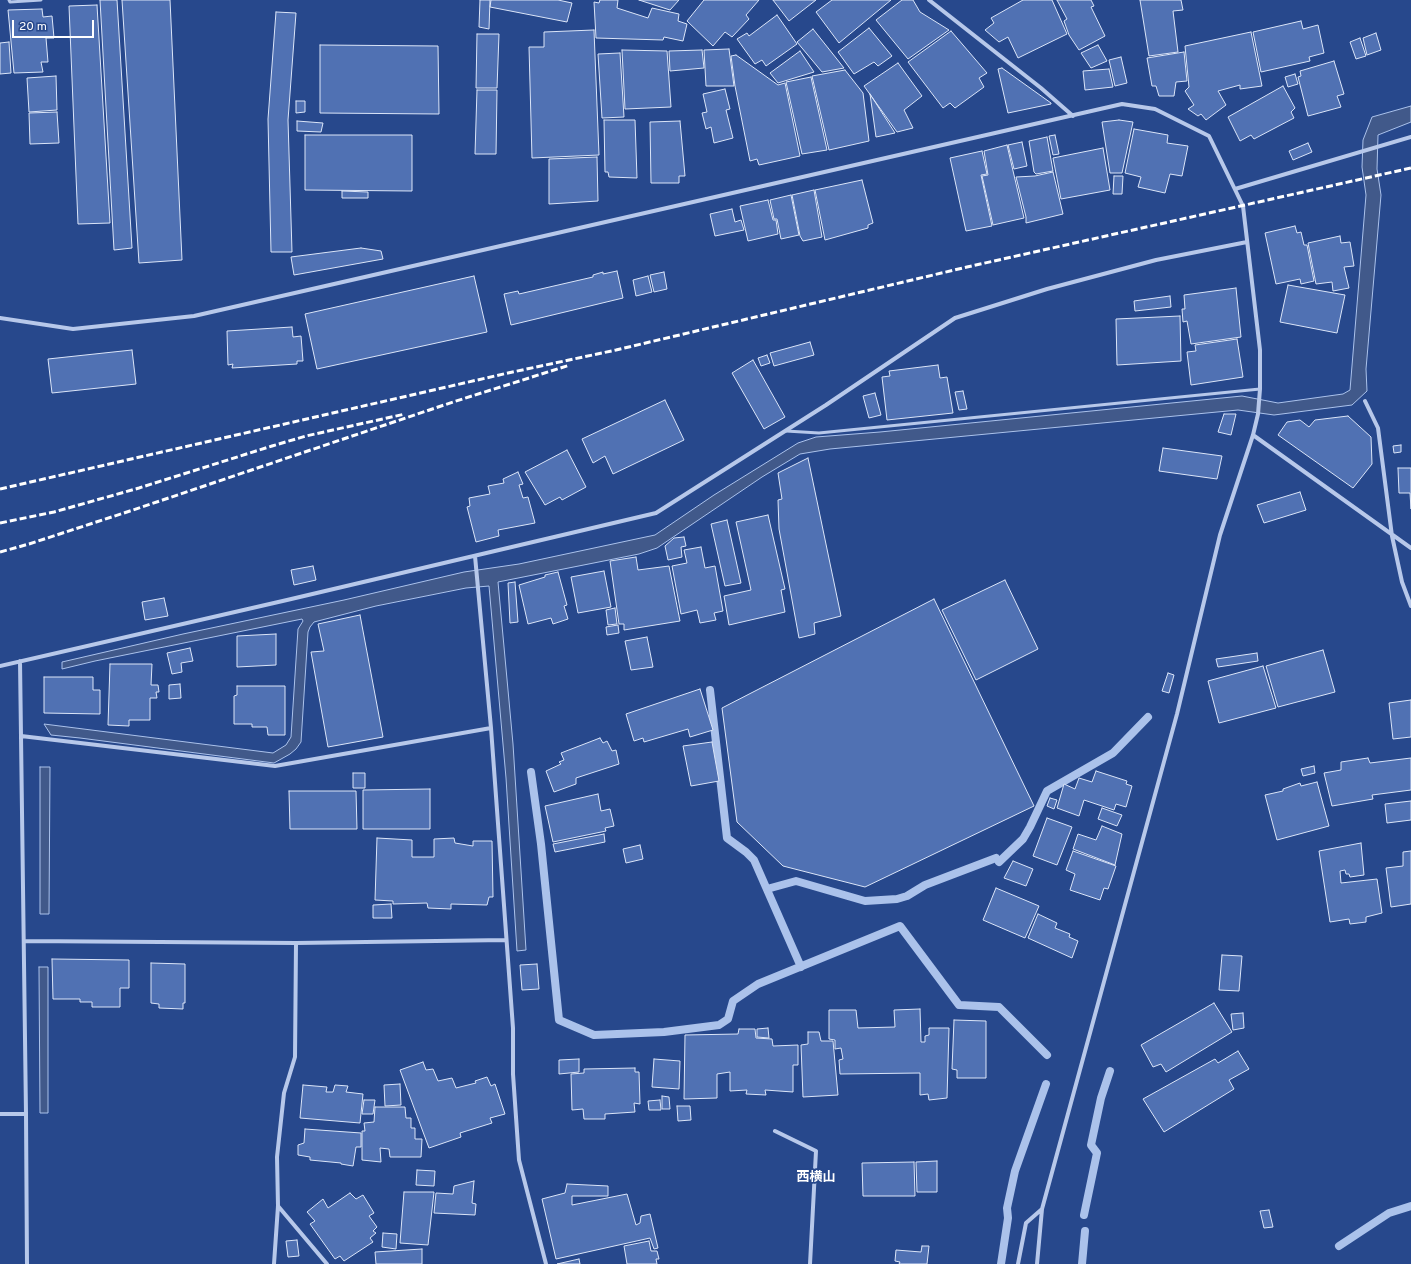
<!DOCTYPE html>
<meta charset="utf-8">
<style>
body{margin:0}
#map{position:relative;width:1411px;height:1264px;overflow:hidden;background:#27488c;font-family:Overpass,sans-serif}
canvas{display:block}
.scale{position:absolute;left:12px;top:20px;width:82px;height:18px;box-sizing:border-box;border:2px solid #fff;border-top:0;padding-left:5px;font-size:12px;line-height:14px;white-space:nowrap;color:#fff;-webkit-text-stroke:3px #27488c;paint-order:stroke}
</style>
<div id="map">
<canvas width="1411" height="1264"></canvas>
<div class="scale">20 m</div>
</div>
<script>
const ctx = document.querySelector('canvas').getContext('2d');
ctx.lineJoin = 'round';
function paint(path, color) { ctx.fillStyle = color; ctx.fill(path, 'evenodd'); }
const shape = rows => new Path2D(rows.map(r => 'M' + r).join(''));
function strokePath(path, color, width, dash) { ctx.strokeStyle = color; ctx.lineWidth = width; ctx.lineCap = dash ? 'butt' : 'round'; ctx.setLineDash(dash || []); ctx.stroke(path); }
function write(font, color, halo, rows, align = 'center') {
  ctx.font = font + ' Overpass,"Noto Sans JP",sans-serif'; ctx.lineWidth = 3.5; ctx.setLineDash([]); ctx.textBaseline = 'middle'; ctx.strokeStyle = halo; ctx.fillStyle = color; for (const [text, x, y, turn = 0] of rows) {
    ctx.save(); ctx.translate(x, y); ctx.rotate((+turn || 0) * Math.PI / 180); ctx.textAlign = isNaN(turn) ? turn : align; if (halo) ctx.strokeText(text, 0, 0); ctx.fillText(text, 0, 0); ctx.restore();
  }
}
const water = shape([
 [1411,106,1411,122,1378,135,1377,169,1381,195,1366,369,1367,391,1352,405,1274,415,1238,410,830,449,800,454,762,477,657,548,639,554,498,582,513,744,526,950,517,951,506,778,489,586,466,588,376,606,314,622,310,627,308,632,301,742,296,749,290,754,274,763,80,738,51,735,44,724,273,753,286,745,291,737,298,629,303,621,302,619,95,661,62,669,62,662,183,634,344,600,464,572,519,564,655,535,714,495,798,443,816,437,880,432,1242,396,1278,403,1343,394,1350,390,1366,195,1362,167,1363,140,1372,117,1411,106],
 [40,767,50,767,49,914,40,914,40,767],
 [39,967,48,967,48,1113,40,1113,39,967]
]);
paint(water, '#41598a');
strokePath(water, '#abc2eb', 1);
strokePath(shape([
 [710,690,727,838,746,852,754,860,801,967],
 [531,772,541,844,559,1020,594,1035,664,1032,719,1025,728,1019,733,1001,758,984,900,926,959,1005,999,1007,1047,1055],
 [999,862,1023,839,1030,827,1047,791,1113,753,1148,717],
 [767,889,796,881,865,901,897,899,907,896,925,885,996,858],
 [1084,1215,1097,1153,1091,1145,1101,1098,1110,1071],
 [1339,1246,1389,1213,1411,1206],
 [1001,1264,1008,1218,1007,1208,1015,1171,1046,1084],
 [1082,1264,1085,1231]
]), '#abc2eb', 8);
const building = shape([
 [100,0,117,0,132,248,114,250,100,0],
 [122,0,170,0,182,260,139,263,122,0],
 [480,0,490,0,489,29,479,27,480,0],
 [491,0,558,0,572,3,567,22,490,7,491,0],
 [600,0,618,0,617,8,648,18,652,8,679,14,678,21,687,24,683,41,664,37,663,40,596,38,594,2,599,3,600,0],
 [639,0,679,0,670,10,639,0],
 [704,0,759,0,746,15,749,19,732,37,725,32,713,46,687,21,704,0],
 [773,0,816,0,789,21,773,0],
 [832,0,891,0,839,43,816,12,832,0],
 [902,0,913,0,920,12,949,30,908,59,876,20,902,0],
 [1023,0,1052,0,1067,34,1018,58,1008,37,999,42,985,30,994,23,991,18,1023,0],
 [1057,0,1091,0,1094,6,1091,7,1105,36,1079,50,1069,35,1064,21,1067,19,1057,0],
 [1140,0,1181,0,1183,10,1173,11,1178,52,1149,56,1140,0],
 [97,5,110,223,78,224,69,6,97,5],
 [42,9,43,17,52,16,54,38,46,38,48,62,41,62,43,72,14,73,8,10,42,9],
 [276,12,296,13,288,120,292,252,271,252,268,119,276,12],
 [777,15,797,44,766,66,762,60,755,64,737,39,747,33,749,36,777,15],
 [1301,21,1303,29,1318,25,1324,53,1309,57,1310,61,1261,72,1253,32,1301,21],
 [869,28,892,56,878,66,874,62,854,74,838,52,869,28],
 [813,29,844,68,822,72,797,42,813,29],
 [594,30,599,155,532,158,529,47,544,47,544,32,594,30],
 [951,31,987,73,979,78,984,87,955,108,950,103,943,108,908,62,951,31],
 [1251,32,1262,86,1240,89,1240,85,1218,91,1226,105,1206,120,1201,114,1198,116,1188,109,1194,105,1185,91,1189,87,1185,46,1251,32],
 [1376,33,1381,50,1367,55,1363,38,1376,33],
 [477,34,499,34,497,88,476,88,477,34],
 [1360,38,1366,56,1356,59,1350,42,1360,38],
 [9,42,11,73,0,74,0,43,9,42],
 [320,45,438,46,439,114,320,113,320,45],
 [1098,45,1107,61,1091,68,1081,53,1098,45],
 [729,49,734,86,706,86,704,50,729,49],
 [622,50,667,51,671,107,625,109,622,50],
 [702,50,704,68,670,71,669,51,702,50],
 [800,51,814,72,778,83,770,73,800,51],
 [1184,52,1187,81,1176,82,1174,96,1159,96,1156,86,1152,86,1147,58,1184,52],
 [620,53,624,117,602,118,598,54,620,53],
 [736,55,778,85,785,83,800,156,759,165,757,159,750,161,735,86,731,56,736,55],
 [1121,57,1127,83,1115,86,1109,60,1121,57],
 [1334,61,1344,94,1337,96,1341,107,1308,116,1298,77,1301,76,1300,71,1334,61],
 [898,63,922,96,904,110,913,128,897,132,864,86,898,63],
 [1002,68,1051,103,1051,104,1008,113,998,69,1002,68],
 [1109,69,1113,87,1085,90,1083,71,1109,69],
 [845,70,863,93,869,141,829,150,812,76,845,70],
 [1295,74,1298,84,1288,87,1285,77,1295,74],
 [56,76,57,110,29,112,27,78,56,76],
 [811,77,827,150,802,154,786,82,811,77],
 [1283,86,1295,108,1291,112,1294,118,1254,139,1251,135,1240,141,1228,117,1283,86],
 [725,89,730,109,726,110,733,138,714,143,711,127,706,129,702,113,707,112,703,94,725,89],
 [477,90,497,90,496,154,475,154,477,90],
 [870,94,895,133,876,137,870,94],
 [296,101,305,101,305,112,296,113,296,101],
 [57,112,59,143,30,144,29,113,57,112],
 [604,120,635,120,637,178,609,177,608,172,605,172,604,120],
 [1119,120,1133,122,1122,173,1110,173,1102,122,1119,120],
 [297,121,323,123,321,132,297,131,297,121],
 [680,121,685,176,679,176,679,183,651,183,650,122,680,121],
 [1134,129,1168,135,1167,143,1188,146,1182,176,1170,174,1165,193,1138,187,1141,177,1125,173,1134,129],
 [305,135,412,135,412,191,305,190,305,135],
 [1055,135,1059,154,1053,155,1049,136,1055,135],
 [1047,137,1053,171,1036,174,1034,172,1029,141,1047,137],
 [1022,142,1027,166,1014,169,1008,145,1022,142],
 [1308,143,1312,152,1293,160,1289,151,1308,143],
 [1007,145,1024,218,993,225,982,176,988,175,984,151,1007,145],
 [1103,148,1110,190,1061,199,1053,158,1103,148],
 [982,151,987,174,981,175,992,226,966,231,950,158,982,151],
 [597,157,598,201,549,204,549,159,597,157],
 [1053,172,1063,214,1026,223,1026,217,1016,177,1035,176,1053,172],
 [1114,176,1123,176,1122,194,1113,194,1114,176],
 [862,180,873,223,868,225,868,228,825,240,815,190,862,180],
 [814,190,822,237,803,241,800,236,792,195,814,190],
 [342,191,368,192,368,198,342,198,342,191],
 [791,195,799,235,781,239,777,219,774,219,770,200,791,195],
 [768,200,773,220,776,220,778,234,748,241,740,206,768,200],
 [732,209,735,222,741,220,744,230,715,236,710,214,732,209],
 [1295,226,1297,233,1301,232,1304,245,1307,245,1314,281,1301,284,1300,279,1276,284,1265,233,1295,226],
 [1340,236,1341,243,1350,242,1354,266,1344,267,1349,288,1333,291,1332,282,1316,284,1308,243,1340,236],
 [361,248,381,251,383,259,294,275,291,257,361,248],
 [617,271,623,298,511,325,504,294,518,291,519,294,593,277,593,275,603,272,603,274,617,271],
 [664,272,667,289,654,292,650,275,664,272],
 [474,276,487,332,317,369,305,314,474,276],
 [648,276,652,292,636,296,633,280,648,276],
 [1288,285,1345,295,1337,333,1280,322,1288,285],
 [1236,288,1241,337,1191,344,1187,321,1183,322,1182,309,1185,309,1184,295,1236,288],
 [1170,296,1171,307,1135,311,1134,301,1170,296],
 [1180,316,1181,361,1117,365,1116,319,1180,316],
 [292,327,293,337,301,336,303,361,297,361,297,364,232,368,233,364,228,365,227,331,292,327],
 [1237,339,1243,377,1191,385,1187,352,1196,351,1195,345,1237,339],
 [810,342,814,355,774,366,770,353,810,342],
 [132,350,136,384,52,393,48,359,132,350],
 [767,355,770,363,761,366,758,358,767,355],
 [753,360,785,417,764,429,732,373,753,360],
 [938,365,940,378,947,377,953,413,887,420,882,377,890,376,889,371,938,365],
 [963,391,967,409,959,410,955,392,963,391],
 [875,393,881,415,869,418,863,396,875,393],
 [665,400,684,440,613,474,605,456,593,463,582,439,665,400],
 [1224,414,1236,414,1231,435,1218,432,1224,414],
 [1348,416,1371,437,1372,464,1353,488,1278,435,1287,422,1300,420,1309,427,1315,420,1348,416],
 [1401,445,1401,452,1394,453,1393,446,1401,445],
 [1163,448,1222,456,1217,479,1159,471,1163,448],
 [567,450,586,487,562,500,560,497,545,505,525,472,567,450],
 [808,458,841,616,814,623,815,634,799,638,779,529,778,500,782,499,778,473,808,458],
 [1398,468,1411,468,1411,509,1410,493,1399,493,1398,468],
 [518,472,523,484,519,485,523,498,528,497,535,523,498,530,499,536,476,542,467,507,470,506,469,498,490,494,488,486,504,483,503,479,518,472],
 [1300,492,1306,510,1264,523,1257,505,1300,492],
 [768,515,785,589,781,590,785,612,729,625,724,596,751,590,736,522,768,515],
 [727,520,741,583,725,586,711,524,727,520],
 [684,537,686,546,681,547,682,557,668,560,665,546,674,538,684,537],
 [701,547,705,568,715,566,723,611,714,613,716,620,700,623,697,610,681,614,672,566,687,563,684,550,701,547],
 [636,557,638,570,669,566,680,621,624,630,624,624,619,624,610,561,636,557],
 [313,566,316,580,294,585,291,570,313,566],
 [604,571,611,607,578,613,571,577,604,571],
 [558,572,567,605,564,606,568,619,553,624,551,618,528,624,519,585,545,577,545,575,558,572],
 [1005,580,1038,649,976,680,942,610,1005,580],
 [515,582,518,622,510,623,508,583,515,582],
 [164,598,168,616,145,620,142,602,164,598],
 [934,599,1034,806,865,887,783,866,737,822,722,708,934,599],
 [615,608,617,624,608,625,606,610,615,608],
 [360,615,383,737,328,747,311,652,324,651,318,624,360,615],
 [618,625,619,633,607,635,606,627,618,625],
 [276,634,276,665,237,667,237,636,276,634],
 [647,637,653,667,631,670,625,641,647,637],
 [190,648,193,661,181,663,182,672,172,674,167,653,190,648],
 [1323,650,1335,692,1278,707,1266,666,1323,650],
 [1257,653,1258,661,1218,667,1216,659,1257,653],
 [110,664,152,664,151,685,158,685,159,692,156,692,157,698,150,698,150,720,129,720,129,726,108,725,110,664],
 [1263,666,1276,708,1219,723,1208,681,1263,666],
 [1168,673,1174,675,1169,693,1162,691,1168,673],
 [44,677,93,677,93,690,100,690,100,714,44,713,44,677],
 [180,684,181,698,169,699,169,685,180,684],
 [237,686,285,686,285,735,268,735,267,727,252,727,252,724,234,724,234,696,237,695,237,686],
 [700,689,713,730,690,737,688,729,644,742,643,738,634,741,626,714,700,689],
 [1411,700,1411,737,1393,739,1389,703,1411,700],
 [600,738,603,743,607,741,612,751,616,750,619,764,576,778,576,784,554,792,546,771,561,764,559,762,564,760,561,753,600,738],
 [712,742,719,781,691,786,683,746,712,742],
 [1368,758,1370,763,1411,758,1411,790,1372,795,1373,799,1332,806,1324,773,1341,770,1341,762,1368,758],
 [1314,766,1315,773,1303,776,1301,769,1314,766],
 [1096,771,1127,781,1126,784,1132,786,1126,807,1116,804,1114,810,1084,800,1079,816,1057,808,1064,784,1075,789,1079,778,1092,782,1096,771],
 [353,773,365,773,365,788,353,788,353,773],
 [1317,782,1329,826,1277,840,1265,795,1283,791,1283,789,1300,783,1301,786,1317,782],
 [430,789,430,829,363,829,363,790,430,789],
 [289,791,356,791,357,829,290,829,289,791],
 [598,794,601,811,610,809,614,826,605,828,606,831,553,842,545,806,598,794],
 [1050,798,1057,800,1054,809,1047,806,1050,798],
 [1411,801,1411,820,1387,823,1385,804,1411,801],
 [1102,808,1122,815,1117,826,1098,819,1102,808],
 [1047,818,1072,827,1057,865,1033,856,1047,818],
 [1102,826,1122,834,1115,865,1073,849,1078,834,1096,840,1102,826],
 [604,834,605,842,555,852,553,844,604,834],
 [377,838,412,840,412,857,434,857,434,839,454,838,455,843,473,846,473,841,492,841,493,897,489,897,487,905,451,904,451,909,428,908,427,903,393,904,393,901,375,900,377,838],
 [1361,843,1364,875,1350,877,1349,874,1346,874,1345,870,1340,871,1341,883,1377,879,1382,913,1366,917,1366,922,1350,924,1349,919,1330,922,1319,851,1361,843],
 [640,845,643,859,626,863,623,849,640,845],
 [1073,851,1116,866,1108,889,1104,888,1100,900,1070,890,1075,874,1066,870,1073,851],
 [1411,851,1411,904,1391,907,1386,868,1403,866,1403,852,1411,851],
 [1013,861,1033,869,1026,886,1004,878,1013,861],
 [996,888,1039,906,1025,938,983,920,996,888],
 [391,904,392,918,373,918,373,905,391,904],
 [1038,914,1057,923,1055,928,1070,934,1069,937,1078,941,1072,958,1028,938,1038,914],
 [1222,955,1242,956,1239,991,1219,990,1222,955],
 [52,959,129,960,129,988,120,988,120,1007,92,1007,92,1002,80,1002,80,999,53,999,52,959],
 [151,963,185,964,185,1003,183,1003,183,1009,159,1008,159,1004,151,1003,151,963],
 [537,964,539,989,522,990,520,965,537,964],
 [1214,1003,1232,1032,1166,1072,1161,1064,1153,1067,1141,1045,1214,1003],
 [920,1009,921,1042,925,1042,925,1036,929,1035,929,1028,949,1028,947,1098,929,1100,928,1094,920,1095,920,1073,840,1074,839,1060,843,1059,841,1048,835,1049,835,1040,829,1039,829,1010,856,1010,858,1028,895,1027,894,1010,920,1009],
 [1243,1013,1244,1028,1233,1030,1231,1014,1243,1013],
 [954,1020,986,1021,986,1078,957,1078,957,1070,952,1069,954,1020],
 [768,1028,769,1038,757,1037,757,1029,768,1028],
 [739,1029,755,1029,756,1038,772,1039,773,1046,798,1045,798,1065,793,1065,793,1092,765,1090,766,1095,746,1094,747,1090,730,1091,730,1072,717,1074,717,1098,684,1099,685,1035,738,1034,739,1029],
 [808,1032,819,1032,821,1041,833,1041,838,1095,803,1097,801,1045,808,1044,808,1032],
 [1238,1051,1249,1069,1229,1080,1234,1089,1164,1132,1143,1099,1215,1059,1218,1063,1238,1051],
 [579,1059,579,1072,559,1074,559,1060,579,1059],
 [654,1059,680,1061,679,1089,652,1087,654,1059],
 [423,1062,426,1070,433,1069,438,1081,452,1078,456,1088,476,1083,475,1081,487,1077,491,1086,495,1084,505,1114,490,1118,492,1123,460,1133,461,1137,429,1148,400,1070,423,1062],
 [635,1068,635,1072,639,1072,640,1104,634,1103,635,1112,605,1114,605,1119,584,1119,583,1109,572,1110,571,1074,584,1073,584,1069,635,1068],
 [400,1084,401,1105,385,1106,384,1085,400,1084],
 [303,1085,327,1087,326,1092,333,1092,335,1085,348,1086,346,1092,363,1094,360,1123,300,1118,303,1085],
 [662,1096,669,1097,670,1109,662,1109,662,1096],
 [364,1100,375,1100,373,1114,362,1114,364,1100],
 [660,1100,661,1110,649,1110,648,1101,660,1100],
 [677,1106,690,1106,691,1120,678,1121,677,1106],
 [375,1107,405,1107,406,1118,411,1118,411,1128,415,1128,415,1139,422,1139,421,1157,390,1157,389,1149,380,1148,381,1162,362,1160,362,1131,365,1131,364,1123,374,1122,375,1107],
 [305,1129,361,1133,361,1147,356,1147,353,1166,341,1164,341,1163,310,1160,310,1157,298,1155,298,1145,304,1143,305,1129],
 [937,1161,937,1192,917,1192,916,1162,937,1161],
 [914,1162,915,1196,863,1196,862,1163,914,1162],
 [417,1170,435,1171,434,1186,416,1185,417,1170],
 [474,1181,472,1203,476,1204,475,1215,434,1213,436,1193,453,1194,454,1186,474,1181],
 [567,1184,608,1186,608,1196,572,1196,572,1205,627,1194,636,1225,640,1223,641,1216,650,1214,658,1248,654,1249,650,1238,556,1259,542,1199,565,1193,567,1184],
 [404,1192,434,1192,428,1245,400,1243,404,1192],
 [350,1193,356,1199,363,1195,374,1213,369,1216,377,1227,373,1231,376,1233,370,1238,373,1242,344,1261,340,1256,335,1259,310,1224,315,1221,307,1212,323,1199,328,1208,350,1193],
 [1269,1210,1273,1227,1264,1228,1260,1211,1269,1210],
 [383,1233,397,1234,396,1249,382,1247,383,1233],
 [297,1240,299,1256,288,1257,286,1241,297,1240],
 [649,1241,651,1251,657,1251,659,1259,656,1259,657,1264,627,1264,624,1246,649,1241],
 [922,1246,929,1246,927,1264,899,1264,900,1262,895,1261,896,1250,921,1252,922,1246],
 [422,1249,422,1264,376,1264,375,1252,422,1249],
 [579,1259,580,1264,557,1264,579,1259]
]);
paint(building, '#5071b3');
strokePath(building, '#dbe5f8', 1);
strokePath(shape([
 [9,0,10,2,41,0],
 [786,431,819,433,1260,389]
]), '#b7c8ea', 3);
strokePath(shape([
 [929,0,1041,88,1073,116],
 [1235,189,1411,137],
 [0,318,73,329,194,316,1122,104,1155,109,1209,136,1243,206,1260,350,1260,389,1258,414,1253,435,1220,535,1177,714,1042,1209,1037,1264],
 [1365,401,1378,428,1392,536,1402,582,1411,606],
 [1253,435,1411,548],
 [475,556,491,728,513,1028,513,1074,519,1160,546,1264],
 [20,661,26,1114,27,1264],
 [0,666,287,600,656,513,826,405,955,318,1047,289,1156,260,1247,242],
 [21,736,275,766,491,728],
 [24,941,296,943,506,940],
 [0,1114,26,1114],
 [775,1131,816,1151,810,1264],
 [278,1206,327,1264],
 [274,1264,278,1206,277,1157,284,1093,295,1057,296,943],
 [1018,1264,1026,1223,1042,1209]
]), '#b7c8ea', 4);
strokePath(shape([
 [0,489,508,373,616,350,967,267,1411,168],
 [0,523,54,512,139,488,272,446,306,436,405,414],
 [0,552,29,544,133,510,453,402,570,365]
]), '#fff', 3, [7, 3]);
write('bold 13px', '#fff', '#27488c', [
 ["西横山",816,1178]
]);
</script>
